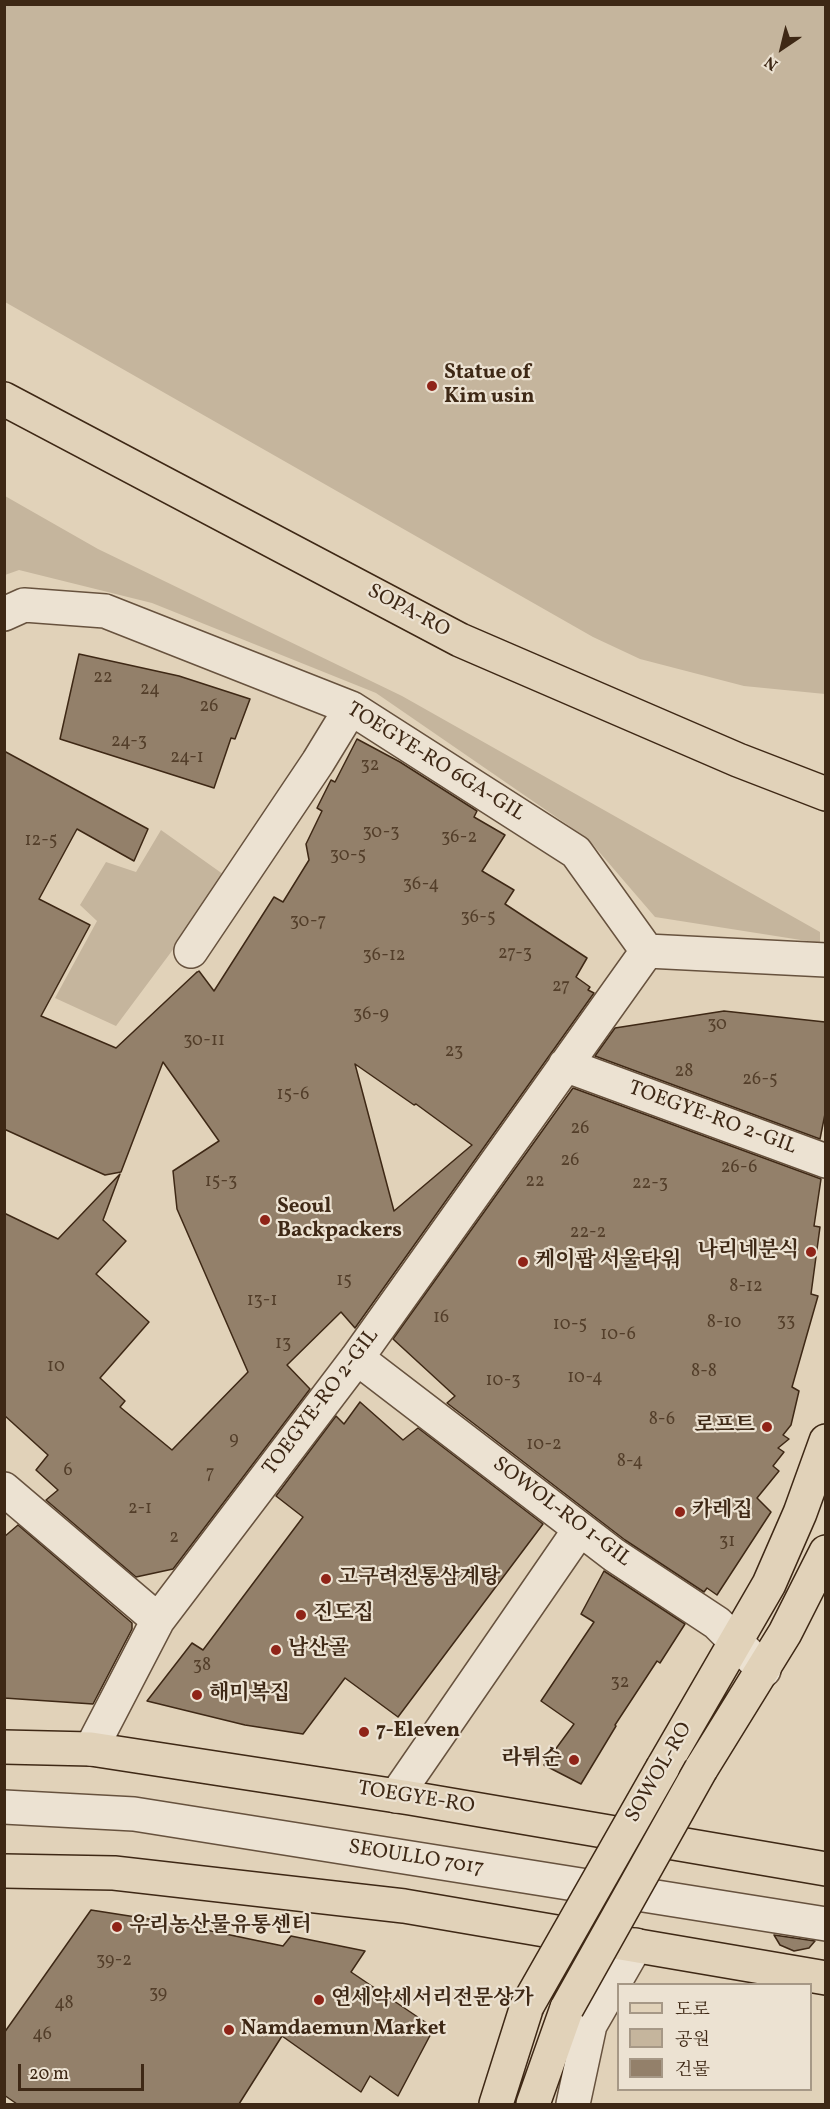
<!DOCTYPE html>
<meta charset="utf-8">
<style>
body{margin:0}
#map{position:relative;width:830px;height:2109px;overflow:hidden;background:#e1d2b9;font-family:Vollkorn,"Noto Serif KR",serif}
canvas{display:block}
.frame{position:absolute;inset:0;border:6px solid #3e2815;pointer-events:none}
.legend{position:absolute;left:617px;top:1983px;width:195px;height:108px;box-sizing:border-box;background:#ece2d2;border:2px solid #a69886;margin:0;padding:8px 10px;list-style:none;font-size:18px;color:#3e2815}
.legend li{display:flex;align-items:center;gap:12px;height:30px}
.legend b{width:30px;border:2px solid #a69886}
.north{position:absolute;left:752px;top:18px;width:60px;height:60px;-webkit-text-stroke:4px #ece2d2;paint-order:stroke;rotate:215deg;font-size:16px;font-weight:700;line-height:24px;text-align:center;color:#3e2815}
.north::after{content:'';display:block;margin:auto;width:21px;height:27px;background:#3e2815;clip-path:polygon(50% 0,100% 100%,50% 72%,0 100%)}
.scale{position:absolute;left:18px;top:2064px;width:126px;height:27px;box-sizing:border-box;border:3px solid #3e2815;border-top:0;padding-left:8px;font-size:18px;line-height:21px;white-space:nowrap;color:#3e2815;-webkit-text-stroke:4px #ece2d2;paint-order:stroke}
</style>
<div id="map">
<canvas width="830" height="2109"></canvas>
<div class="frame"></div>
<ul class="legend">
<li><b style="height:8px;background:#e1d2b9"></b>도로</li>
<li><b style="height:16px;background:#c5b59d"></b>공원</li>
<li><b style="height:16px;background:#93806a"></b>건물</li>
</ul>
<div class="north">N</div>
<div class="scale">20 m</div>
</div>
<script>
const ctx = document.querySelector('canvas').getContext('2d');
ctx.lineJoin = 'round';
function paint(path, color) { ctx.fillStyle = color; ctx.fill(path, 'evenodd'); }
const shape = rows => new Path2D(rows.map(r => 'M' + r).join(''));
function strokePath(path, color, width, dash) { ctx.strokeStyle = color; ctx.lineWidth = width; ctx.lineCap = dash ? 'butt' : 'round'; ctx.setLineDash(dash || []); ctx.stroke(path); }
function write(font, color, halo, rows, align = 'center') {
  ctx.font = font + ' Vollkorn,"Noto Serif KR",serif'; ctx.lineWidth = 4.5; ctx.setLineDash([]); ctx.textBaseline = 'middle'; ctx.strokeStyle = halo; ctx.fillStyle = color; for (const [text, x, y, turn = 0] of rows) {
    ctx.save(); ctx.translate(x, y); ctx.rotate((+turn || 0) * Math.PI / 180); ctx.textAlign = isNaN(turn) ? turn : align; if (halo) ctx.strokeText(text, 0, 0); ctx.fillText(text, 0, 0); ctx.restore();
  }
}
paint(shape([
 [5,4,825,5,825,694,744,686,640,659,593,637,5,302],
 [5,496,98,549,402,696,820,932,820,943,655,917,588,839,376,693,152,603,19,570,5,575],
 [161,830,227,877,116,1026,55,998,97,921,80,905,106,862,136,872]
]), '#c5b59d');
const building = shape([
 [79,654,179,676,250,699,235,739,231,738,214,788,60,739,79,654],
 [357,739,400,762,477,811,474,817,505,835,482,871,514,890,505,904,587,958,576,977,590,987,588,990,594,993,355,1328,341,1312,287,1365,310,1389,173,1569,136,1577,46,1500,58,1490,36,1470,48,1455,4,1415,4,1213,58,1239,120,1174,103,1220,126,1241,96,1274,149,1322,100,1378,125,1401,120,1407,172,1450,248,1372,177,1209,173,1171,219,1141,163,1062,121,1172,105,1175,4,1129,4,751,148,829,134,861,77,829,39,899,90,925,41,1016,116,1048,197,972,196,973,199,971,214,991,274,897,283,902,309,860,306,844,322,811,317,808,331,780,335,782,357,739],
 [355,1064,414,1105,416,1104,472,1145,394,1211,355,1064],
 [724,1011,825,1022,825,1114,820,1139,595,1056,615,1028,724,1011],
 [573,1088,821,1179,814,1226,820,1227,811,1294,818,1296,792,1387,799,1391,791,1425,783,1435,789,1439,778,1448,784,1452,773,1466,779,1471,757,1498,771,1512,717,1595,707,1588,704,1592,625,1540,447,1403,455,1396,393,1339,573,1088],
 [360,1402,403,1440,418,1428,543,1524,398,1717,345,1678,303,1734,245,1725,147,1701,192,1643,203,1650,303,1517,276,1496,336,1416,344,1424,360,1402],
 [18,1525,132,1623,132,1629,93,1704,4,1698,4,1537,18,1525],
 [604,1571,685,1624,660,1663,657,1661,615,1725,616,1726,581,1784,544,1765,574,1724,541,1701,594,1622,581,1614,604,1571],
 [91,1910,168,1922,283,1946,291,1936,365,1951,351,1972,434,2028,398,2096,370,2076,361,2092,282,2036,239,2104,17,2104,4,2095,4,2033,91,1910],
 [774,1935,815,1941,809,1948,794,1951,780,1945,774,1935]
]);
paint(building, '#93806a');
strokePath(building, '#3e2815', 1.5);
const minor = shape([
 [4,614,24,605,105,611,351,708,576,852,647,951,826,960],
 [191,951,318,762,351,708],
 [565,1065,826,1161],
 [357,1358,614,1555,717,1623,764,1670],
 [4,1489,158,1620],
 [91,1749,158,1620,357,1358,647,951],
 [396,1796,580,1529],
 [4,1807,134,1814,826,1924],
 [573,2104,590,2025,636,1945]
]);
const major = shape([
 [4,399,460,640,738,760,826,794],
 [4,1747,91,1749,410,1798,826,1869],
 [663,1767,769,1584,800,1513,826,1441],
 [701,1769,785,1633,826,1552],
 [4,1871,114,1873,404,1906,826,1978],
 [496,2104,527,2006],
 [533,2104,567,2008]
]);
strokePath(minor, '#67523e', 36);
strokePath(major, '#3e2815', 36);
strokePath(minor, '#ece2d2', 33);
strokePath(major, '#e1d2b9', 33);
const majorBridge = shape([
 [527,2006,663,1767],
 [567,2008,701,1769]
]);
strokePath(majorBridge, '#3e2815', 36, []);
strokePath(majorBridge, '#e1d2b9', 33);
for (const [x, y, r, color] of [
 [432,386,6,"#8f2418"],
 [265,1220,6,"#8f2418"],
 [811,1252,6,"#8f2418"],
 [523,1262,6,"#8f2418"],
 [767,1427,6,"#8f2418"],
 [680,1512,6,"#8f2418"],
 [326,1579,6,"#8f2418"],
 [301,1615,6,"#8f2418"],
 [276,1650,6,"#8f2418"],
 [197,1695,6,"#8f2418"],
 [364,1732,6,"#8f2418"],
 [574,1760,6,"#8f2418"],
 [117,1927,6,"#8f2418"],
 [319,2000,6,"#8f2418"],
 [229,2030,6,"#8f2418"]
]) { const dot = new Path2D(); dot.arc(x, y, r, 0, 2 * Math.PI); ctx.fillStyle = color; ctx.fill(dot); strokePath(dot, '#ece2d2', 2); }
write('18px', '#533e2a', null, [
 ["22",103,679],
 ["24",150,691],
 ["26",209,708],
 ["24-3",129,743],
 ["24-1",187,759],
 ["32",370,767],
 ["30-3",381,834],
 ["36-2",459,839],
 ["12-5",41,842],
 ["30-5",348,857],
 ["36-4",421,886],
 ["36-5",478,919],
 ["30-7",308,923],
 ["27-3",515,955],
 ["36-12",384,957],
 ["27",561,988],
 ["36-9",371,1016],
 ["30",717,1026],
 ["30-11",204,1042],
 ["23",454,1053],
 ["28",684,1073],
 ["26-5",760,1081],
 ["15-6",293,1096],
 ["26",580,1130],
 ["26",570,1162],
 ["26-6",739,1169],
 ["15-3",221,1183],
 ["22",535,1183],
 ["22-3",650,1185],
 ["22-2",588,1234],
 ["15",344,1282],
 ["8-12",746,1288],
 ["13-1",262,1302],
 ["16",441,1319],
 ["33",786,1323],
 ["8-10",724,1324],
 ["10-5",570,1326],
 ["10-6",618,1336],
 ["13",283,1345],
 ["10",56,1368],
 ["8-8",704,1373],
 ["10-4",585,1379],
 ["10-3",503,1382],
 ["8-6",662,1421],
 ["9",234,1441],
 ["10-2",544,1446],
 ["8-4",630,1463],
 ["6",68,1472],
 ["7",210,1475],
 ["2-1",140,1510],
 ["2",174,1539],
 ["31",727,1543],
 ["38",202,1667],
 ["32",620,1684],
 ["39-2",114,1962],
 ["39",158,1995],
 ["48",64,2005],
 ["46",42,2036]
]);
write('bold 21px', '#3e2815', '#ece2d2', [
 ["Statue of",444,374],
 ["Kim usin",444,398],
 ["Seoul",277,1208],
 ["Backpackers",277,1232],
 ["나리네분식",799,1252,"right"],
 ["케이팝 서울타워",535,1262],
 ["로프트",755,1427,"right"],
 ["카레집",692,1512],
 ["고구려전통삼계탕",338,1579],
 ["진도집",313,1615],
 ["남산골",288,1650],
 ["해미복집",209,1695],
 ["7-Eleven",376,1732],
 ["라튀순",562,1760,"right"],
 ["우리농산물유통센터",129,1927],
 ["연세악세서리전문상가",331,2000],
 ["Namdaemun Market",241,2030]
], 'left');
write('21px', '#3e2815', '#ece2d2', [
 ["SOPA-RO",408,612,28],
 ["TOEGYE-RO 6GA-GIL",435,763,32],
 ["TOEGYE-RO 2-GIL",712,1119,20],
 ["TOEGYE-RO 2-GIL",322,1403,-53],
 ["SOWOL-RO 1-GIL",561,1513,37],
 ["SOWOL-RO",660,1773,-60],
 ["TOEGYE-RO",416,1799,9],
 ["SEOULLO 7017",416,1859,9]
]);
</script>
